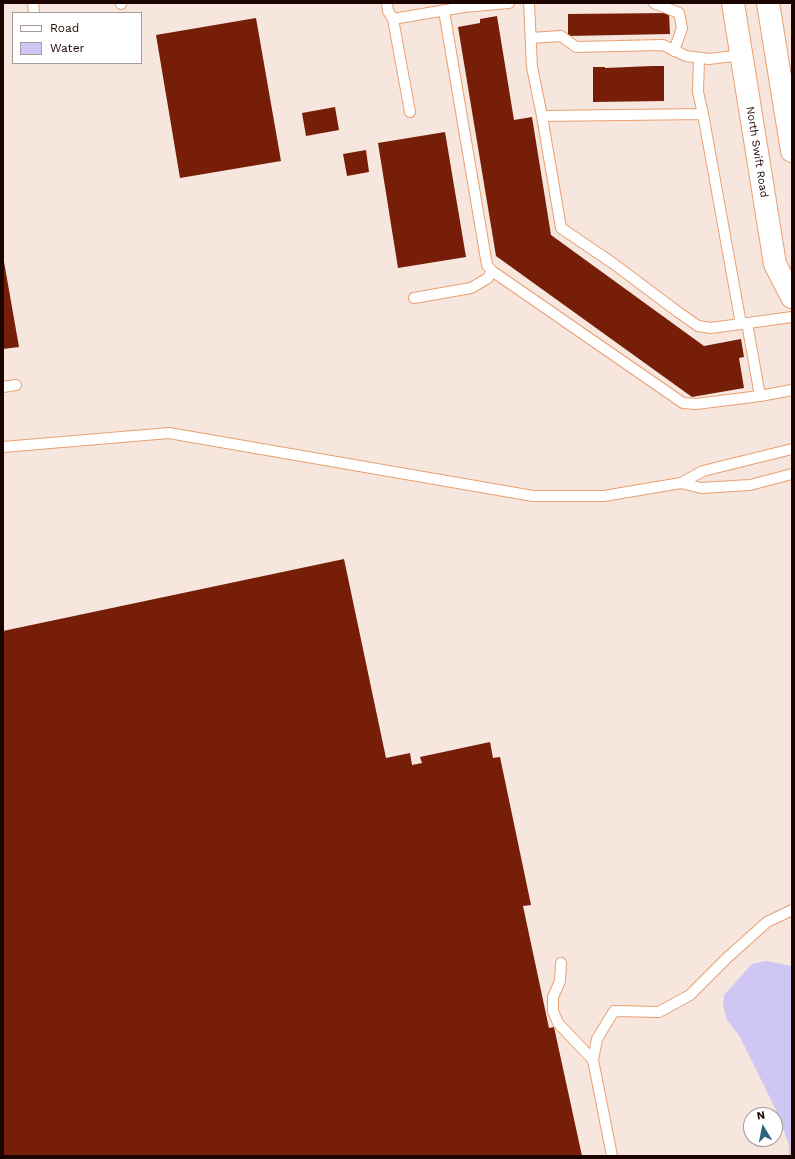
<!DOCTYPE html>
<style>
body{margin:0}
#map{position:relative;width:795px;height:1159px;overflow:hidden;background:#f6e6dd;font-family:"Work Sans",sans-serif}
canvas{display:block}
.frame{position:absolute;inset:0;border:4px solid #1c0500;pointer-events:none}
.legend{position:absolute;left:12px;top:12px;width:130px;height:52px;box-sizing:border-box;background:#fff;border:1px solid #a49b99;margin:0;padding:5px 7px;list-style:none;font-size:12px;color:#1c0500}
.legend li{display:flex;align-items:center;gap:8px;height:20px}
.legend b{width:20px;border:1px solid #a49b99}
.north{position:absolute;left:743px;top:1107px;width:40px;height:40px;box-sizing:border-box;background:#fff;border:1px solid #a49b99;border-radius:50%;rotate:350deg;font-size:11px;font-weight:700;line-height:16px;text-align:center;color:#1c0500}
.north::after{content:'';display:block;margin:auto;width:14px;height:18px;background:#2e637f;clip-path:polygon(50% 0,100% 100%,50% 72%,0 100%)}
</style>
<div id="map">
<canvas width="795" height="1159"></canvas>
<div class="frame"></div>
<ul class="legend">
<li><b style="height:5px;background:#fff"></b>Road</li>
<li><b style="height:11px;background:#cfc6f3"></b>Water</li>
</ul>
<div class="north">N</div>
</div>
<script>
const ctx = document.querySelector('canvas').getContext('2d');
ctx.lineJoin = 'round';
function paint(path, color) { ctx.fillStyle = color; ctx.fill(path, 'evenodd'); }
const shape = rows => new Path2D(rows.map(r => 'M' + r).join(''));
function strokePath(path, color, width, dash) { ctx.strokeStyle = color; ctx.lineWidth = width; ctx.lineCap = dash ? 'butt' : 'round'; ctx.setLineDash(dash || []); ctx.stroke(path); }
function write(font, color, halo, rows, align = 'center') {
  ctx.font = font + ' "Work Sans",sans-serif'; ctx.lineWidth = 4; ctx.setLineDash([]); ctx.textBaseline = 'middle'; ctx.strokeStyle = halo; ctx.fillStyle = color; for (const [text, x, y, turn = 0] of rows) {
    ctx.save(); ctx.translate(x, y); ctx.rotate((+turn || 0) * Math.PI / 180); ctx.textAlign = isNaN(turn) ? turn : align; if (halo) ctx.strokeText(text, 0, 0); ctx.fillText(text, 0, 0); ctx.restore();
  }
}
paint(shape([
 [766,961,792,966,792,1156,789,1156,789,1145,776,1110,740,1037,727,1020,723,1005,724,995,752,964]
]), '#cfc6f3');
paint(shape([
 [669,13,670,34,568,36,568,14],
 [497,16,514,120,532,117,551,235,704,346,741,339,744,357,739,358,744,388,692,397,496,256,458,27,480,23,480,19],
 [256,18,281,161,180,178,156,35],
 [652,66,664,66,664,101,593,102,593,67,605,67,605,68],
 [335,107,339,130,306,136,302,113],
 [445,132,466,257,398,268,378,143],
 [366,150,369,172,347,176,343,154],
 [3,256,19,347,3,349],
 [344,559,386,758,410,753,412,765,422,763,420,757,490,742,493,758,500,757,531,905,523,906,549,1028,554,1027,582,1156,3,1156,3,631]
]), '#761e08');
const service = shape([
 [33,3,34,13],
 [121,3,121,4],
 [387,3,388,11,393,19,464,7,509,3],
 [529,3,532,67,542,116,561,228,614,264,678,312,698,326,711,328,792,317],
 [654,3,679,13,682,28,674,51],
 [444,11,487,265,492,271,683,403,696,404,760,396],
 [393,19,410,112],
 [531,38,561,36,576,47,663,45,686,56,709,59,742,55],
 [699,58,698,92,703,114],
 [542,116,703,114,741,324],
 [414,298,471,288,488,278,492,271],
 [747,323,760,396,792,390],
 [3,387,16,385],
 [3,447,169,433,533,496,604,496,681,483,703,471,792,449],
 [681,483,701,488,750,485,792,474],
 [561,963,560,981,553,997,553,1011,558,1023,593,1060],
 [612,1156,593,1060,597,1039,614,1011,659,1012,690,995,728,957,767,922,792,910]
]);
const tertiary = shape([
 [733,3,775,264,792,297],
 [768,3,792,151]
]);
strokePath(service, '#e8a071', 12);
strokePath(tertiary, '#e8a071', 24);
strokePath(service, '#fff', 10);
strokePath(tertiary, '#fff', 22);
write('11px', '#1c0500', '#fff', [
 ["North Swift Road",757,152,81]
]);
</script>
